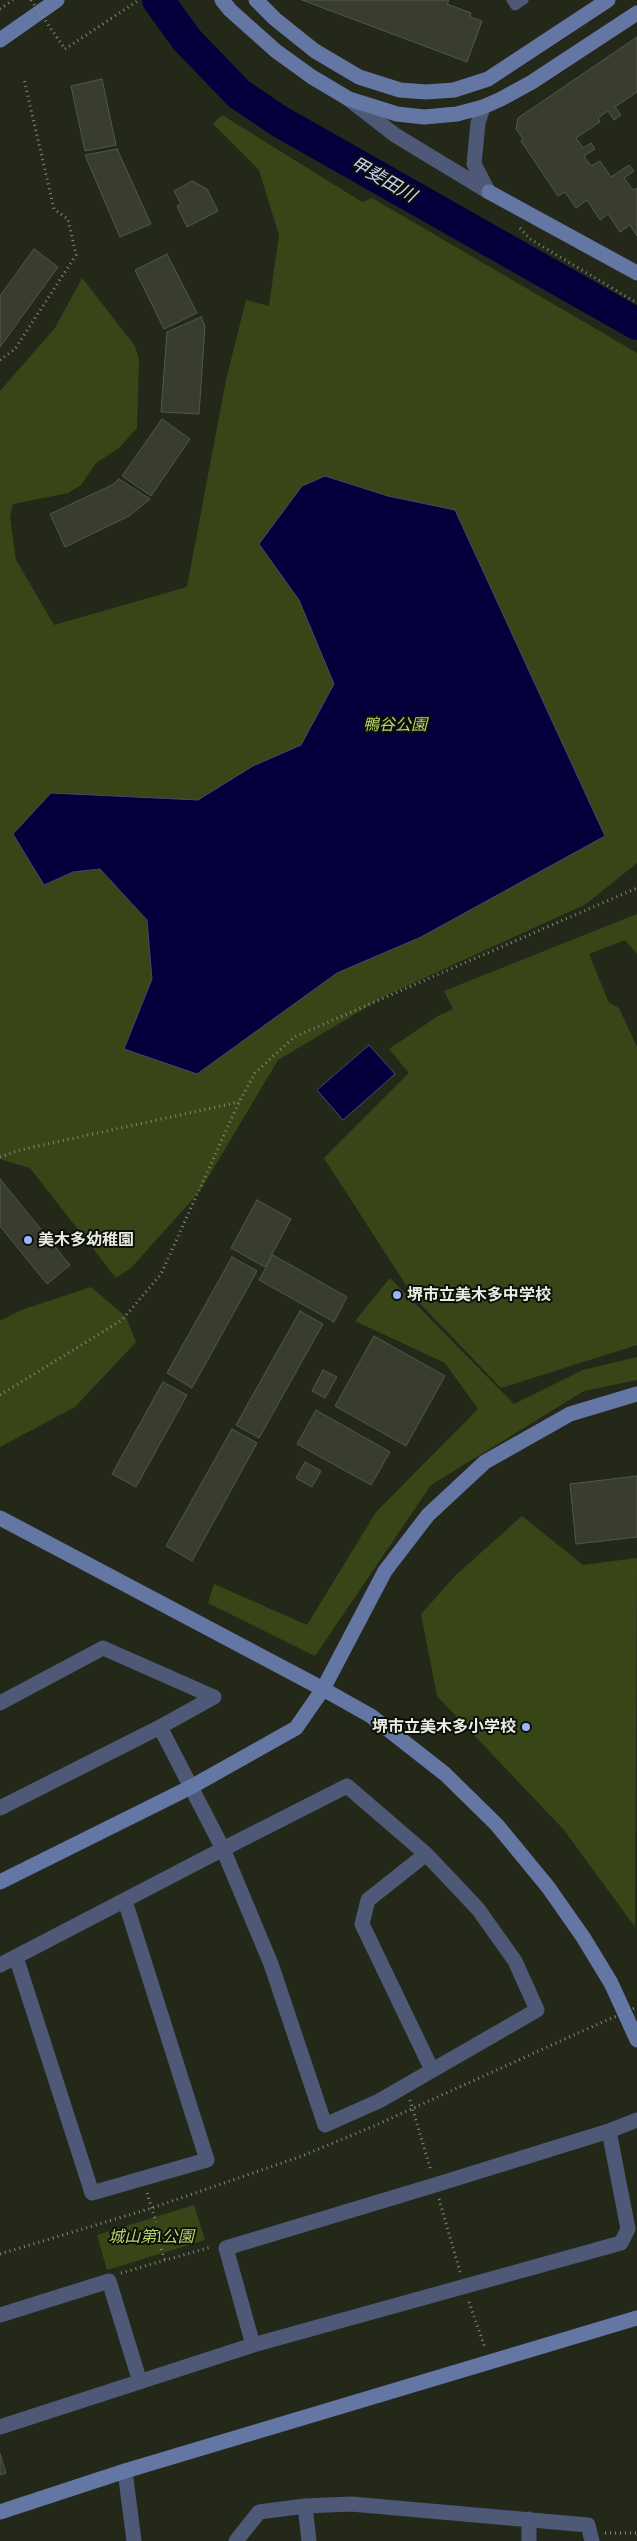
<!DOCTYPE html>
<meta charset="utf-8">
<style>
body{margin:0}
canvas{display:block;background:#232818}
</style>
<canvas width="637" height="2541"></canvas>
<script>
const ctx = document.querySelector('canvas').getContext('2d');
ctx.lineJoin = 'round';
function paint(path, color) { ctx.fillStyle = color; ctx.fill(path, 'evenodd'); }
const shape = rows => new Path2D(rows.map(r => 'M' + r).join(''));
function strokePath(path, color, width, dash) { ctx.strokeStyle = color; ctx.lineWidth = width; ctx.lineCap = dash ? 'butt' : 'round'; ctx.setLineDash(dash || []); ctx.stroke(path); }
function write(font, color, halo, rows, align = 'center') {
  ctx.font = font + ' Lora,"Noto Sans JP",serif'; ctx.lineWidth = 4; ctx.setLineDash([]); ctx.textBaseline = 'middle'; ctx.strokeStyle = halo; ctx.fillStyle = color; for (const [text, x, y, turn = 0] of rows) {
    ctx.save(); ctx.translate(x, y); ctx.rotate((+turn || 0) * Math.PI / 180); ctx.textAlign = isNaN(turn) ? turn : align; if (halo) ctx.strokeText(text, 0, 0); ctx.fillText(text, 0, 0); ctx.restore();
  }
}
paint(shape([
 [222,115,362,202,372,198,637,353,637,863,586,904,387,995,278,1060,200,1191,131,1268,116,1278,30,1168,0,1159,0,391,55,328,82,278,135,346,139,359,137,428,119,448,96,463,81,485,68,493,13,504,10,517,16,560,54,625,187,587,226,380,246,300,269,306,279,235,259,170,213,124],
 [637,914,637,954,625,940,589,954,609,1003,619,1008,637,1047,637,1345,501,1388,413,1296,324,1158,409,1073,389,1049,438,1016,453,1009,444,991],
 [390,1278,514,1404,583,1370,637,1357,637,1380,584,1391,431,1485,315,1656,208,1603,214,1584,307,1625,376,1512,478,1409,445,1363,355,1321],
 [91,1287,126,1317,136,1342,75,1407,0,1447,0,1321,21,1310],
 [522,1516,583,1565,637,1558,635,1927,564,1830,437,1696,421,1614,456,1575],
 [194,2205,205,2240,107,2270,97,2235]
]), '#384617');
const water = shape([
 [325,476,388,496,455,510,605,836,421,937,337,973,197,1074,124,1049,152,979,147,920,100,869,73,872,44,885,13,834,51,793,198,800,253,766,301,745,334,684,299,600,259,544,302,486,325,476],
 [369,1045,395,1074,343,1120,317,1090,369,1045]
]);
paint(water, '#03003b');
strokePath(water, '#48476d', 1);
strokePath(shape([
 [158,0,187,40,239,94,279,121,637,324]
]), '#03003b', 32);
const building = shape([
 [302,0,449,0,447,4,471,13,470,17,482,21,467,62,302,0],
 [637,37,637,92,615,107,621,115,614,120,608,111,598,118,600,122,576,138,583,148,591,143,595,149,584,156,591,166,600,161,611,177,629,165,634,171,624,178,633,190,637,188,637,236,630,225,620,232,608,214,600,220,587,200,576,208,565,192,558,196,521,141,523,139,516,129,518,118,637,37],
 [102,79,116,145,85,151,71,86,102,79],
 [117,149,151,224,120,237,85,155,117,149],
 [192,181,207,189,218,211,187,227,177,206,181,204,174,191,192,181],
 [34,249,58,267,0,347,0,296,34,249],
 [167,254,197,313,164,329,135,270,167,254],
 [201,317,205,326,199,414,161,412,167,332,201,317],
 [162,419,190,439,151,496,122,476,162,419],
 [119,479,150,499,129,516,65,547,50,514,114,484,119,479],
 [0,1179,70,1265,47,1284,0,1226,0,1179],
 [257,1200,291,1219,265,1267,231,1248,257,1200],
 [273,1255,347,1297,334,1322,259,1280,273,1255],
 [232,1257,257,1271,192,1388,167,1373,232,1257],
 [300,1311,323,1324,259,1438,236,1425,300,1311],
 [374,1336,445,1376,406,1446,335,1406,374,1336],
 [323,1370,337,1377,325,1398,312,1391,323,1370],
 [163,1382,187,1395,136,1487,112,1474,163,1382],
 [316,1410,390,1452,371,1485,297,1444,316,1410],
 [232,1429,257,1443,192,1561,166,1546,232,1429],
 [305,1462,321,1471,312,1487,296,1478,305,1462],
 [637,1476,637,1537,576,1544,570,1484,637,1476],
 [0,2454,6,2473,0,2475,0,2454]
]);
paint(building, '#383d2d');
strokePath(building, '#525846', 1);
strokePath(shape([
 [0,9,13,0],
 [65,49,139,0],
 [520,228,530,239,637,303],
 [0,360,15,349,76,255,68,219,54,209,24,79],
 [0,1157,20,1150,239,1102],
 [0,1395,122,1320,161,1274,239,1102,255,1073,294,1037,637,888],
 [410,2100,431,2171],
 [147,2193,156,2222],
 [439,2199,460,2272],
 [161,2249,165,2260],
 [0,2254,152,2208,302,2156,374,2126,578,2033],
 [121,2273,211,2247],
 [469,2302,485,2348],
 [605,2533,637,2533]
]), '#84897c', 3, [1, 4]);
strokePath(shape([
 [511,0,515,6,524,0]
]), '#4e5977', 9);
strokePath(shape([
 [350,100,395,135,489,192],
 [483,107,478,123,474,164,488,191],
 [0,1703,103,1648,214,1697,160,1727,0,1808],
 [426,1854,368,1900,362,1924,432,2070],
 [16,1957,92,2193,207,2160,125,1901],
 [0,1965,223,1849,347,1786,426,1854,478,1909,515,1961,537,2010,379,2101,325,2125,271,1964,223,1849,160,1727],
 [0,2315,109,2281,140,2382],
 [253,2345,226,2248,435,2185,609,2131,637,2120],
 [0,2427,253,2345,621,2243,628,2229,609,2131],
 [125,2471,134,2541],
 [305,2506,309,2541],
 [529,2519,529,2541],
 [236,2541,259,2512,305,2506,351,2504,588,2525,592,2541]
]), '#4e5977', 15);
strokePath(shape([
 [222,0,230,10,276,51,312,77,349,99,397,114,424,117,457,114,483,107,501,99,532,82,637,13],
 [256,0,275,19,315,51,359,77,400,90,426,92,454,90,488,79,608,0],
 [0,40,57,0],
 [489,192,637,273],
 [0,1518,323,1689,371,1716,445,1774,497,1825,548,1887,583,1937,611,1983,637,2040],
 [0,1882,191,1787,296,1728,323,1689,385,1571,428,1515,485,1462,570,1414,637,1394],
 [0,2512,125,2471,637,2318]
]), '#6476a4', 15);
strokePath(shape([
 [31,0,65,49],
 [578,2033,637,2007]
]), '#84897c', 3, [1, 4]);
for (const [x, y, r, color] of [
 [28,1240,5,"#9ab5fd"],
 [397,1295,5,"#9ab5fd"],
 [526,1727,5,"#9ab5fd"]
]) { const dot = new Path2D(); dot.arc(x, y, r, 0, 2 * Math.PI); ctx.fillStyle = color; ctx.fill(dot); strokePath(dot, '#0d1009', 2); }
write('italic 16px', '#b5d76a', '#0d1009', [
 ["鴨谷公園",395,725],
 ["城山第1公園",151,2237]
]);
write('bold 16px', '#e8ece2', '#0d1009', [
 ["美木多幼稚園",38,1240],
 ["堺市立美木多中学校",407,1295],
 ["堺市立美木多小学校",516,1727,"right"]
], 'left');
write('italic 18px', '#c4d3fa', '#0d1009', [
 ["甲斐田川",383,180,30]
]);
</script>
